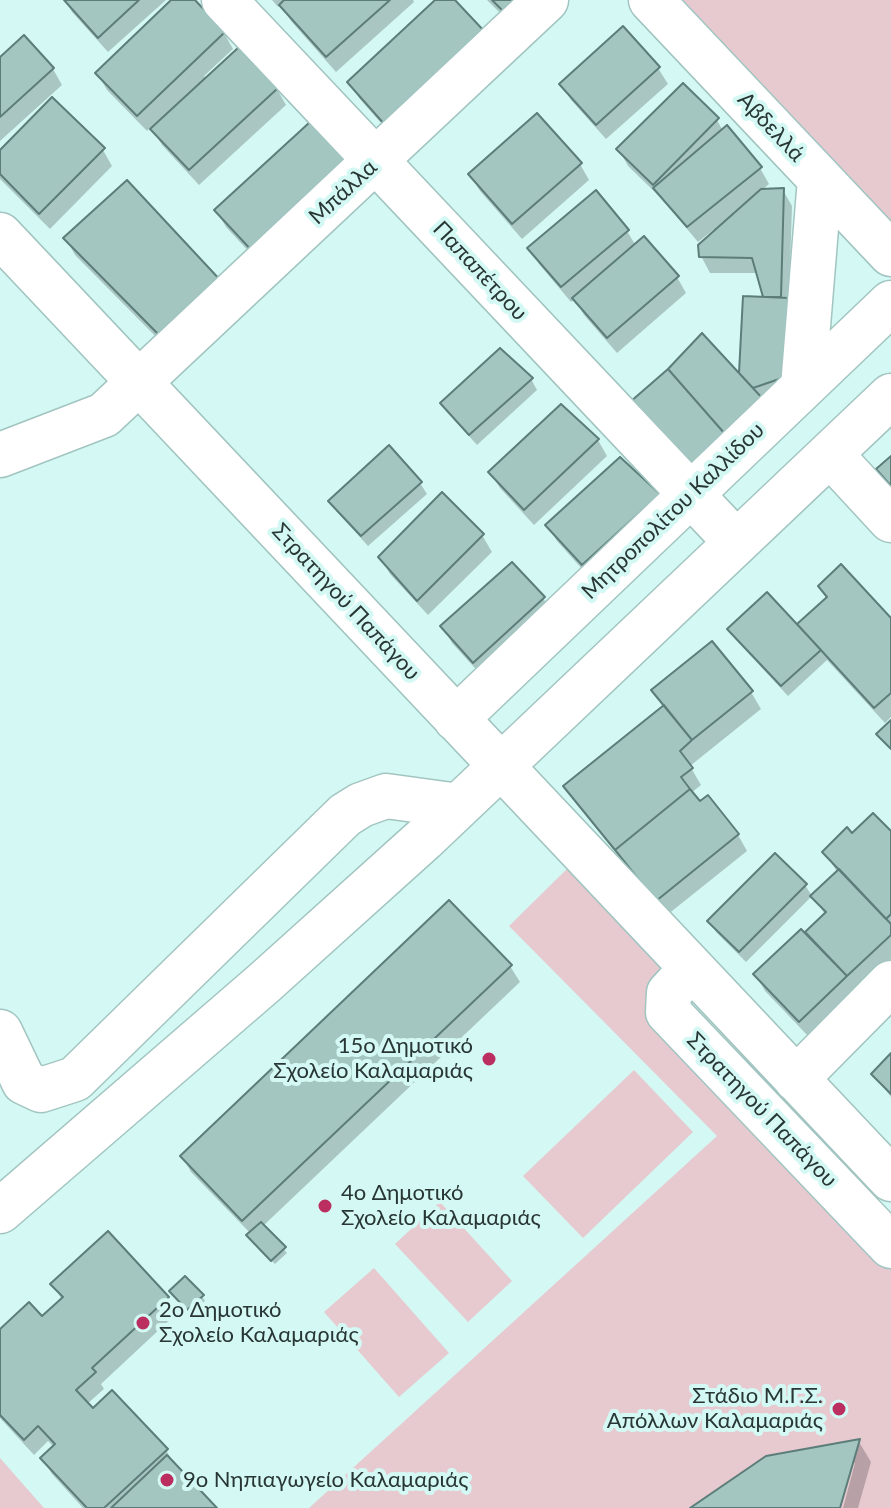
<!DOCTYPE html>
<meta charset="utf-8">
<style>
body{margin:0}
canvas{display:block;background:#d4f8f3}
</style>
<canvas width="891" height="1508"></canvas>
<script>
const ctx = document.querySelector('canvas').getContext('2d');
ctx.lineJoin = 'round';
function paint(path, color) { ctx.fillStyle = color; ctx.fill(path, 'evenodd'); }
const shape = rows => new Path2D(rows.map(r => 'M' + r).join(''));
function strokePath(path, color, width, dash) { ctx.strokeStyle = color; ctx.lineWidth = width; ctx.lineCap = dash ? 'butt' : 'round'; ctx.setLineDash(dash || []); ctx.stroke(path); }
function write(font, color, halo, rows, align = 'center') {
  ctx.font = font + ' Lato,sans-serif'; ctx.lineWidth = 8; ctx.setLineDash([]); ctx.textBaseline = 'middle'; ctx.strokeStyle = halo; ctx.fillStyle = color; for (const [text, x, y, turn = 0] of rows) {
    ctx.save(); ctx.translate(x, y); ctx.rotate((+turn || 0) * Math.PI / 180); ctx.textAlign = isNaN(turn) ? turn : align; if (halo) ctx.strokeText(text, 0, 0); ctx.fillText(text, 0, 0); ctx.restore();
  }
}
paint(shape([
 [677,0,891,0,891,229],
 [575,861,689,970,666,992,891,1249,891,1508,309,1508,717,1136,509,926],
 [634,1070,693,1132,583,1238,523,1176],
 [440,1202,512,1281,468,1322,395,1244],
 [374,1268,449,1353,399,1397,324,1312],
 [0,1458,44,1508,0,1508]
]), '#e6cad0');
paint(shape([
 [65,0,166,0,108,52,72,12],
 [174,0,192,0,224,33,233,49,204,76,207,79,277,89,286,105,199,185,162,145,151,127,147,131,107,90,97,73],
 [272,0,413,0,414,2,336,72,291,21,281,4,278,7],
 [437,0,452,0,396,140,359,98,350,82],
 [487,0,548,0,517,30],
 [0,60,53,69,62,85,0,141],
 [658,68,668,84,606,139,571,100,562,84],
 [717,120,723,131,760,168,769,184,761,191,783,190,792,206,789,302,796,386,760,398,741,372,766,299,758,273,710,273,701,256,715,232,713,230,698,242,660,197,628,166,619,150],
 [103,150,112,166,50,229,0,179,0,153],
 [580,164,589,180,522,239,480,191,470,174],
 [359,182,264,268,226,227,216,210],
 [627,231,636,246,677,277,686,293,617,353,584,315,575,299,571,302,539,264,530,248],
 [66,239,221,283,172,353,75,255],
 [531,379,537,390,477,445,449,414,443,403],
 [561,407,598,440,607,456,534,525,500,488,490,472],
 [420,483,427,494,368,546,337,512,331,502],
 [658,495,592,580,557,541,547,525],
 [482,535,492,552,428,615,390,574,381,558],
 [820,587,891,621,891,717,885,723,827,660,788,696,736,640,730,629,797,627,827,599],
 [543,598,553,614,483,677,452,643,443,627],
 [712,644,751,692,761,709,690,766,701,785,691,793,700,804,738,835,747,851,667,915,575,802,566,786,663,707,654,691],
 [891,834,891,959,809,1037,765,991,756,975,826,916,813,896,838,873,824,852,852,835],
 [805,885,812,896,746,962,716,932,710,921],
 [510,966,520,982,263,1226,287,1253,275,1264,252,1241,251,1234,191,1172,182,1156],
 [891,1056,891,1097,873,1074],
 [53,1284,167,1298,176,1314,101,1384,104,1389,87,1404,93,1411,166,1450,175,1466,214,1508,83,1508,52,1474,42,1458,54,1447,48,1441,34,1455,0,1418,0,1332,42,1319,62,1300],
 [175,1296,202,1296,205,1301,191,1313],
 [859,1442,871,1462,858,1508,843,1508,855,1463,851,1463,838,1508,693,1508]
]), '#0003');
const building = shape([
 [64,0,139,0,98,38,64,0],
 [171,0,195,0,225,32,137,116,95,73,171,0],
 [284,0,390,0,326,57,279,5,284,0],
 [435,0,455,0,485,32,385,125,347,82,435,0],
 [492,0,522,0,507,15,492,0],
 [623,26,660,67,596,125,559,84,623,26],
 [24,35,54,68,0,117,0,57,24,35],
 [239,47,278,88,189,170,150,129,239,47],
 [683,83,719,118,653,185,616,149,683,83],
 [52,97,105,148,39,214,0,174,0,150,52,97],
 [537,113,582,163,512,224,468,174,537,113],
 [310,122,351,164,254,253,214,210,310,122],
 [727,125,762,167,687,227,653,188,727,125],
 [127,180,222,282,162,338,63,238,127,180],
 [784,188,781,297,763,297,752,258,699,257,698,245,761,189,784,188],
 [596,190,629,230,561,287,527,248,596,190],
 [644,236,679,276,607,338,572,298,644,236],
 [743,296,789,298,791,375,753,388,739,373,743,296],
 [702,333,763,399,725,434,668,369,702,333],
 [500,348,533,378,469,435,440,403,500,348],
 [668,369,725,434,680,475,622,409,668,369],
 [561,404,599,439,524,510,488,472,561,404],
 [389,445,422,482,361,536,328,501,389,445],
 [891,456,891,486,876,469,891,456],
 [620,457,660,494,582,565,545,525,620,457],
 [442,492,484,534,417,601,378,557,442,492],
 [512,562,545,597,473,663,440,626,512,562],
 [841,564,891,618,891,693,874,708,797,624,827,597,818,586,841,564],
 [767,592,821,650,781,686,727,629,767,592],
 [712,641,753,691,692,740,651,690,712,641],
 [664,705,692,740,680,751,693,768,681,777,690,789,615,850,563,786,664,705],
 [891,720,891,749,876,734,891,720],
 [690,789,700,801,708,795,739,834,656,901,615,850,690,789],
 [873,813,891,831,891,914,886,919,822,852,847,827,852,833,873,813],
 [775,853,807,884,739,952,707,921,775,853],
 [839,869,891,924,891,935,847,976,805,932,826,912,810,896,839,869],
 [449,900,512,965,242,1221,180,1156,449,900],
 [801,929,847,976,799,1022,753,974,801,929],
 [891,1053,891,1094,871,1074,891,1053],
 [261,1222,286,1247,271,1261,246,1235,261,1222],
 [108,1231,169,1297,92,1368,96,1372,76,1390,93,1408,112,1390,168,1449,104,1508,87,1508,40,1458,55,1444,38,1426,24,1440,0,1415,0,1329,29,1302,42,1316,63,1297,50,1284,108,1231],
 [185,1276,204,1295,187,1310,169,1291,185,1276],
 [860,1439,840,1508,690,1508,766,1456,860,1439],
 [167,1455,217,1508,111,1508,167,1455]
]);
paint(building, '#a3c6c1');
strokePath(building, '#5c7d79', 2);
const minor = shape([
 [224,0,736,542],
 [651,0,891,254],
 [0,235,891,1179],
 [803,387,820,179],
 [830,454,891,520],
 [0,455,104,415,546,0],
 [456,719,891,303],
 [691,969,669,993,668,1012,891,1246],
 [0,1032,24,1082,41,1090,75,1079,345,815,361,805,386,796,459,806],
 [796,1079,891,983],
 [0,1211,264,983,424,839,891,396]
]);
strokePath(minor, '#a2c5c1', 47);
strokePath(minor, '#fff', 44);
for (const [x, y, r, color] of [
 [489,1059,8,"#bb2e60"],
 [325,1206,8,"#bb2e60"],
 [143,1323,8,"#bb2e60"],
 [839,1409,8,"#bb2e60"],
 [167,1480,8,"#bb2e60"]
]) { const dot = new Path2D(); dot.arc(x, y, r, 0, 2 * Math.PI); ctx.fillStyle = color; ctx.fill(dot); strokePath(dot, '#d4f8f3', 3); }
write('22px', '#283635', '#d4f8f3', [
 ["Αβδελλά",771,127,47],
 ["Μπάλλα",343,192,-43],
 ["Παπαπέτρου",480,271,47],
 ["Μητροπολίτου Καλλίδου",673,511,-44],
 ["Στρατηγού Παπάγου",346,602,47],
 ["Στρατηγού Παπάγου",762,1110,46]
]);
write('22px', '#283635', '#d4f8f3', [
 ["15ο Δημοτικό",473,1046,"right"],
 ["Σχολείο Καλαμαριάς",473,1071,"right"],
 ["4ο Δημοτικό",341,1193],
 ["Σχολείο Καλαμαριάς",341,1218],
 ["2ο Δημοτικό",159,1310],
 ["Σχολείο Καλαμαριάς",159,1335],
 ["Στάδιο Μ.Γ.Σ.",823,1396,"right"],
 ["Απόλλων Καλαμαριάς",823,1421,"right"],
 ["9ο Νηπιαγωγείο Καλαμαριάς",183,1480]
], 'left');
</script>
